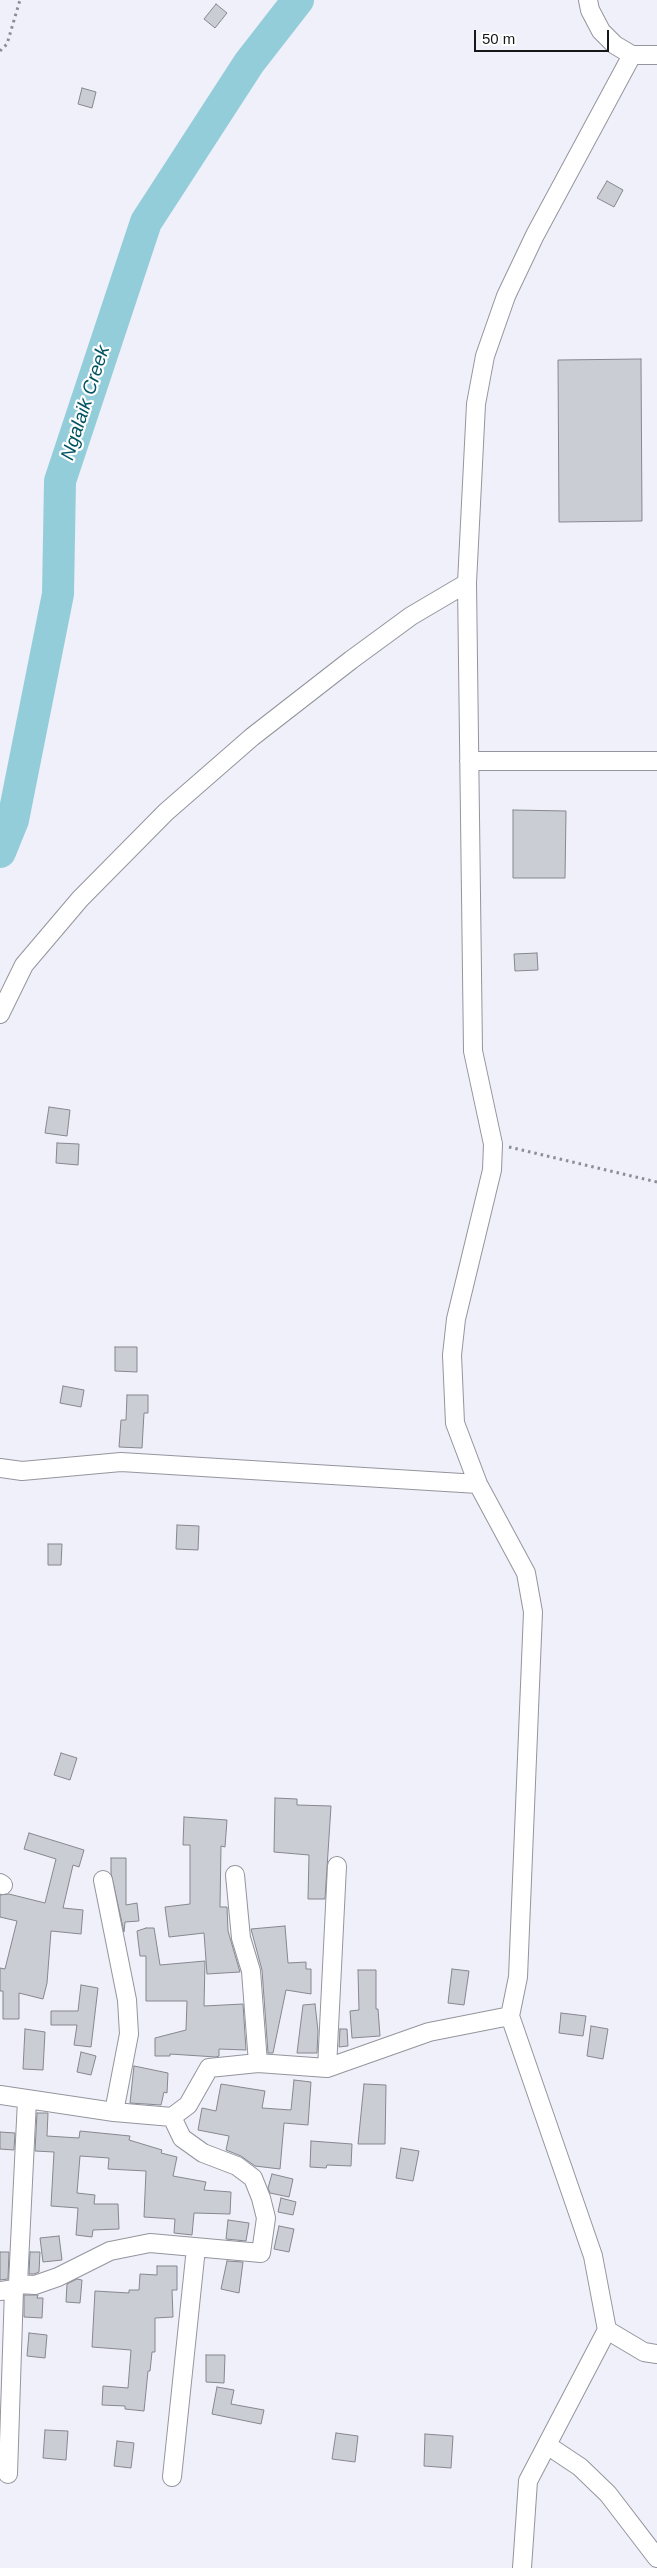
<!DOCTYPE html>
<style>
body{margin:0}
#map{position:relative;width:657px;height:2568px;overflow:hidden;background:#eff0f9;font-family:Helvetica,sans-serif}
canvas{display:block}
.scale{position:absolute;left:474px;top:30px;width:135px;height:22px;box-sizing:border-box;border:2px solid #17171a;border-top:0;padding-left:6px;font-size:15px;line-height:18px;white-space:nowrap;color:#17171a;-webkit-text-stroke:4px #fefefe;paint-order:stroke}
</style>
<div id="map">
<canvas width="657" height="2568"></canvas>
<div class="scale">50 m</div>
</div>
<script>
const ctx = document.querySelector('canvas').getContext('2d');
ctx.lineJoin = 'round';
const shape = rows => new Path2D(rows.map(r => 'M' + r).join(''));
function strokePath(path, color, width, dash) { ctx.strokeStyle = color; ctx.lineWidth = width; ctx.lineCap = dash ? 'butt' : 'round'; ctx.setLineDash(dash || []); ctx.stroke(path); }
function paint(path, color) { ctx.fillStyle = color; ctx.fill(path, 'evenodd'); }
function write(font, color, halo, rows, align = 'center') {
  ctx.font = font + ' Helvetica,sans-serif'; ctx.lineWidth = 4.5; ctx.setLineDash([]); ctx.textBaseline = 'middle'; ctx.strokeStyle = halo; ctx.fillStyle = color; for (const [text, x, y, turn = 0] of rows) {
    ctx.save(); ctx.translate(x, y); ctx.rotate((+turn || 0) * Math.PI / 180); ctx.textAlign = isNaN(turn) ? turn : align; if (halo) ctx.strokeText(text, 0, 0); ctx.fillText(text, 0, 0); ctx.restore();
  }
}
strokePath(shape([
 [0,852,13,820,58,594,60,481,146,222,249,63,298,0]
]), '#94cdda', 32);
const building = shape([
 [216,4,227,13,215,28,204,19,216,4],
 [82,88,96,92,92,108,78,104,82,88],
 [607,181,623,190,614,207,597,198,607,181],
 [641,359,642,521,559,522,558,360,641,359],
 [513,810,566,811,565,878,513,878,513,810],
 [537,953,538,970,515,971,514,954,537,953],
 [49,1107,70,1110,67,1136,45,1133,49,1107],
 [57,1143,79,1144,78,1165,56,1163,57,1143],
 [115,1347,137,1347,137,1372,115,1371,115,1347],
 [63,1386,84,1390,81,1407,60,1403,63,1386],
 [127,1395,148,1395,148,1413,144,1413,142,1448,119,1447,121,1420,126,1420,127,1395],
 [177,1525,199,1526,198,1550,176,1549,177,1525],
 [48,1544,62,1544,61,1565,48,1565,48,1544],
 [61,1753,77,1758,70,1780,54,1775,61,1753],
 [275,1798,297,1799,297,1805,331,1806,325,1899,308,1899,309,1855,274,1852,275,1798],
 [184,1817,227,1820,225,1847,221,1846,220,1907,227,1907,228,1931,240,1972,207,1974,204,1933,169,1937,165,1907,190,1904,190,1845,183,1845,184,1817],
 [29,1833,84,1850,79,1867,73,1865,63,1908,83,1910,81,1934,51,1931,47,1983,43,1999,19,1993,19,2019,3,2019,3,1991,0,1991,0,1968,5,1969,17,1921,0,1917,0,1895,9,1894,45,1903,56,1859,24,1849,29,1833],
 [111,1858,126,1858,126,1905,137,1903,139,1921,125,1922,124,1932,111,1873,111,1858],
 [285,1926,288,1963,306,1962,306,1969,311,1969,311,1994,286,1990,273,2053,268,2053,262,1970,251,1929,285,1926],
 [146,1928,154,1928,160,1965,205,1961,204,2006,243,2004,246,2050,219,2049,219,2056,216,2057,170,2054,170,2056,155,2056,155,2038,186,2030,187,2001,146,2001,146,1956,140,1956,137,1931,146,1928],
 [452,1969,469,1971,464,2005,448,2003,452,1969],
 [358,1970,376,1970,376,2009,378,2009,380,2036,352,2038,350,2011,359,2010,358,1970],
 [81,1985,98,1988,91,2047,74,2045,77,2025,51,2025,51,2011,78,2011,81,1985],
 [315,2004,318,2031,317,2053,297,2053,303,2005,315,2004],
 [561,2013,586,2016,583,2036,559,2033,561,2013],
 [591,2026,608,2029,603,2059,587,2056,591,2026],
 [25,2029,45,2032,43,2070,23,2069,25,2029],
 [340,2029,347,2029,348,2046,339,2047,340,2029],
 [81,2052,96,2056,91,2075,77,2072,81,2052],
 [134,2066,168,2073,167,2093,164,2092,161,2105,130,2103,134,2066],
 [294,2080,311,2082,308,2125,284,2123,280,2169,255,2166,241,2156,226,2150,229,2136,198,2130,202,2108,216,2111,221,2084,265,2091,262,2108,291,2110,294,2080],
 [364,2084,386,2085,385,2144,358,2144,364,2084],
 [37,2113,48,2113,47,2136,79,2138,80,2131,130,2136,129,2140,162,2150,161,2153,177,2157,173,2176,206,2182,204,2190,231,2192,230,2214,194,2213,192,2235,174,2233,175,2219,144,2217,146,2171,108,2169,109,2158,80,2156,77,2193,95,2195,94,2204,118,2204,119,2229,93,2230,92,2237,76,2235,78,2208,51,2206,54,2152,35,2151,37,2113],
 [0,2132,15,2133,14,2150,0,2149,0,2132],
 [311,2141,352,2144,351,2166,327,2165,326,2168,310,2167,311,2141],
 [401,2148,419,2151,413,2181,396,2178,401,2148],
 [272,2174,293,2179,289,2197,270,2193,268,2188,272,2174],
 [281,2198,296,2202,293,2215,278,2212,281,2198],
 [228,2220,249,2223,246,2241,226,2239,228,2220],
 [279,2226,294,2229,289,2252,274,2249,279,2226],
 [59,2236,62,2260,43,2262,40,2238,59,2236],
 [0,2252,9,2252,8,2279,0,2280,0,2252],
 [30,2252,40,2252,39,2272,34,2274,29,2274,30,2252],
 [227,2261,243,2262,239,2293,221,2289,227,2261],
 [157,2266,177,2266,177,2290,172,2290,173,2317,155,2318,155,2352,152,2352,150,2371,148,2371,144,2411,125,2409,125,2406,102,2405,103,2386,128,2388,131,2350,92,2347,95,2291,129,2293,129,2290,139,2290,140,2274,157,2275,157,2266],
 [77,2279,82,2280,80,2303,66,2302,67,2284,77,2279],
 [24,2295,38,2295,37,2298,43,2298,42,2318,24,2317,24,2295],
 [29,2333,47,2335,45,2358,27,2356,29,2333],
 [206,2355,225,2355,224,2383,206,2382,206,2355],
 [217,2387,234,2390,231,2404,264,2410,261,2424,212,2414,217,2387],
 [45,2430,68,2431,66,2460,43,2458,45,2430],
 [336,2433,358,2436,355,2462,332,2459,336,2433],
 [425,2434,453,2436,451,2468,424,2466,425,2434],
 [117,2441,134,2443,131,2468,114,2466,117,2441]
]);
paint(building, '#cbcdd5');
strokePath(building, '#86878f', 1);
const street = shape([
 [632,55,657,55],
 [469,761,657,761],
 [0,1014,24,965,80,899,166,812,252,737,351,660,411,616,467,583,476,404,485,356,506,296,535,235,632,55,615,45,601,31,590,10,588,0],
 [0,1468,22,1471,121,1462,478,1484],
 [235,1875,241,1938,251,1971,258,2063],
 [103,1880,127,2000,129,2034,114,2112],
 [0,1883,3,1885],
 [510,2016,593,2256,607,2330,528,2481,522,2568],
 [327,2068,337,1866],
 [0,2095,114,2112,172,2117,188,2105,209,2068,258,2063,327,2068,429,2032,510,2016,518,1977,533,1612,526,1573,478,1484,455,1423,452,1355,456,1319,492,1170,493,1144,473,1051,467,583],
 [18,2284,27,2100],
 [0,2291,14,2289,18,2284,35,2285,58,2277,110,2251,150,2243,261,2253,266,2218,261,2198,253,2178,237,2166,203,2153,182,2138,172,2117],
 [607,2330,644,2352,657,2354],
 [547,2445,580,2467,608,2494,657,2558],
 [8,2474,14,2289],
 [172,2477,196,2248]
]);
strokePath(street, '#94959d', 20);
strokePath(shape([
 [0,51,7,44,20,0],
 [509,1147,657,1182]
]), '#8d8e94', 3, [2.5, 4]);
strokePath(street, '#fff', 18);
write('italic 19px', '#005462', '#fefefe', [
 ["Ngalaik Creek",86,403,-72]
]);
</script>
